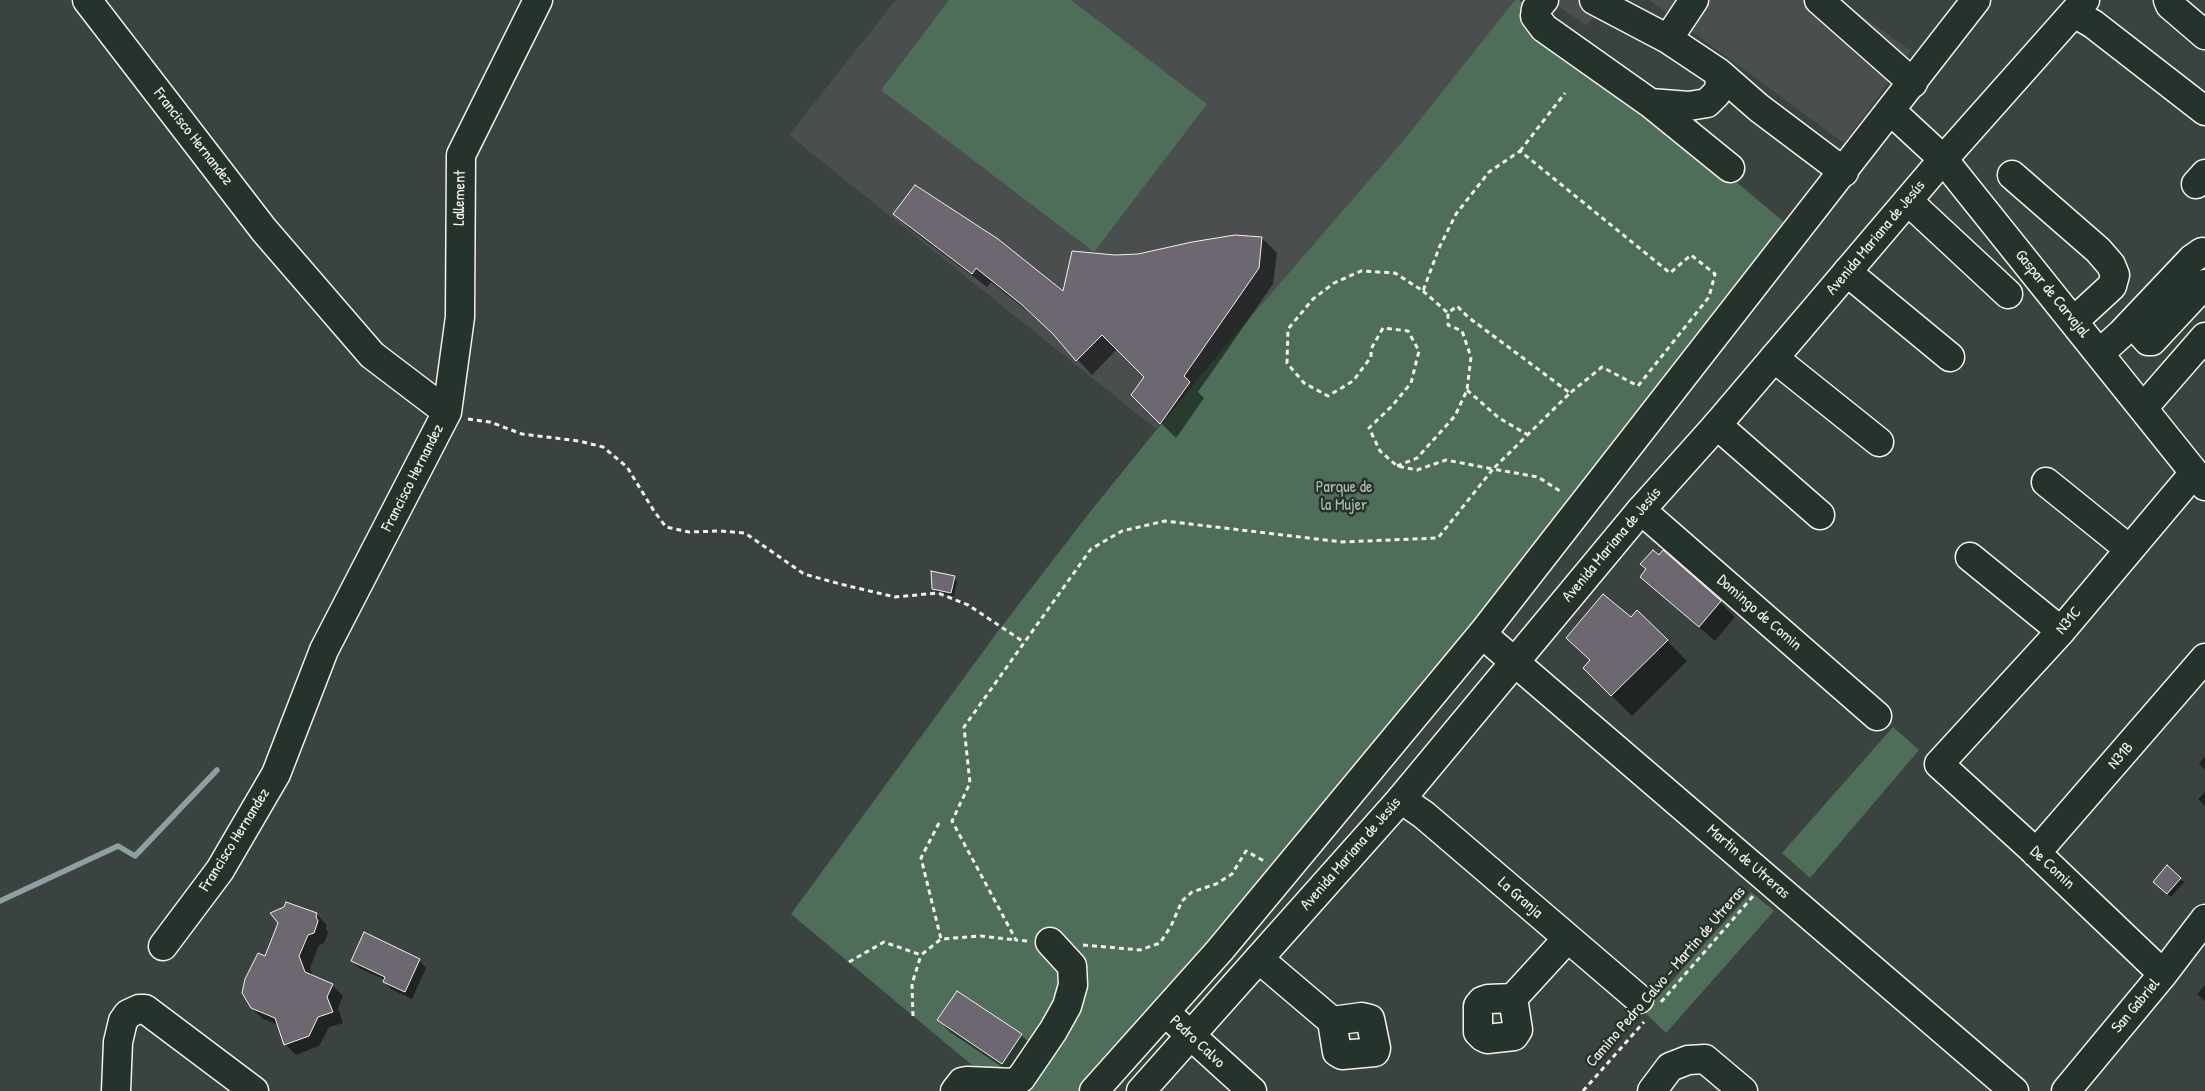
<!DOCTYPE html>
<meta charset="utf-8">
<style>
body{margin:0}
canvas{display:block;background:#3b4341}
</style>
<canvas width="2205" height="1091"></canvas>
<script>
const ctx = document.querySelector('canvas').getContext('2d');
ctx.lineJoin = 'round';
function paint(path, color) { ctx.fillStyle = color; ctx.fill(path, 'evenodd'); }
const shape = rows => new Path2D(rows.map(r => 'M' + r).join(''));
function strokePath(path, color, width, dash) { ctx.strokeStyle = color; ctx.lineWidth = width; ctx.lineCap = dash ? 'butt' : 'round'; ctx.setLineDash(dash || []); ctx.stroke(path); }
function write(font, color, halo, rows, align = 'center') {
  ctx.font = font + ' "Patrick Hand",sans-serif'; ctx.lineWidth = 5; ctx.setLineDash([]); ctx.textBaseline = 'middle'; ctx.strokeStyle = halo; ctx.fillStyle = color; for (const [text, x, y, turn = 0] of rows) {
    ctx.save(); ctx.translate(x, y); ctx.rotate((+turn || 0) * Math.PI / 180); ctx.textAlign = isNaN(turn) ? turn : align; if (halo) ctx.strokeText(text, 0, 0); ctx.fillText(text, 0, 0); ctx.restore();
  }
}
paint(shape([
 [896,0,1515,0,1403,141,1204,371,1156,429,789,135],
 [1549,0,1605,0,1587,26],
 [1649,0,1840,0,1911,51,1844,143]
]), '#4a4e4f');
paint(shape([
 [949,0,1071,0,1207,104,1094,252,881,90],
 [1515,0,1519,0,1796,232,1092,1091,1003,1091,791,914,999,630,1090,512,1204,371,1403,141],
 [1893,727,1919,750,1810,878,1782,853],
 [1751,892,1774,911,1666,1033,1644,1012]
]), '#4e6e59');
paint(shape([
 [895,214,1064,294,1115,257,1262,238,1277,253,1273,284,1198,392,1204,398,1176,438,1133,395,1145,377,1117,349,1092,375,1058,338,1037,319,991,282,987,287,910,229],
 [1647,569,1720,602,1735,617,1715,641,1641,576],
 [954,578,957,581,954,596,937,592,933,588],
 [1631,619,1667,641,1687,661,1632,716,1584,668,1591,661,1567,638],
 [2205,756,2205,770,2199,764],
 [2205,792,2205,806,2198,799],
 [2167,867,2184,882,2171,897,2154,882],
 [317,914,327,925,326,928,328,933,324,943,319,945,310,968,313,977,332,985,343,996,338,1008,343,1023,329,1027,319,1046,296,1055,285,1044,279,1025,263,1019,252,1008,266,958],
 [419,960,426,968,412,999,391,989,384,982,385,980,359,968,352,961],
 [2205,985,2205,1001,2197,994],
 [938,1020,1021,1035,1033,1046,1014,1075,950,1032]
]), '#0007');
strokePath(shape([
 [0,901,118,846,135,856,217,770]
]), '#8d9fa0', 5.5);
const building = shape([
 [915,185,998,239,1063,291,1072,251,1115,255,1138,254,1192,242,1235,235,1262,237,1259,268,1184,376,1190,382,1160,424,1131,395,1144,377,1102,335,1076,361,1053,334,1021,304,976,268,972,274,893,214,915,185],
 [1653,550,1659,555,1663,550,1721,601,1699,627,1640,577,1646,569,1640,564,1653,550],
 [931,571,955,576,951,593,932,589,931,571],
 [1603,594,1631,617,1637,610,1668,640,1611,696,1583,668,1590,660,1566,638,1603,594],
 [2167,865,2181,878,2167,894,2153,882,2167,865],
 [286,902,317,913,316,917,318,921,314,933,308,935,299,956,305,972,333,984,327,997,333,1012,318,1017,309,1036,284,1045,275,1018,251,1008,242,993,245,979,258,953,265,956,278,923,270,913,284,907,286,902],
 [364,932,420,959,405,992,383,982,385,977,351,961,364,932],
 [957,991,1022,1034,1002,1064,937,1020,957,991]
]);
paint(building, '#6c6771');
strokePath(building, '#f4f1e8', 1);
const minor = shape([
 [87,0,264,230,372,355,447,412,324,650,276,774,220,870,163,946],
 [1544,0,1536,9,1535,16,1544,28,1650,103,1689,106,1707,103,1716,94,1720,87,1719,73,1668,39,1594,0],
 [1819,0,1913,83],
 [2168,0,2170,5,2205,35],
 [2074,13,2093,24,2205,111],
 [1668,39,1694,0],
 [1719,73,1759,108,1844,172],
 [1650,103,1730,168],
 [1891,111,1943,159,2205,486],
 [2012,175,2098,250,2111,265,2115,275,2112,286,2074,321],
 [2196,184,2205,174],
 [1908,201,2008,294],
 [1847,272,1950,357],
 [2132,323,2148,341,2152,341,2205,284],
 [2100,353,2121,334,2192,259,2202,252,2205,253],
 [1774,358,1879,442],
 [2144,407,2205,337],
 [447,412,460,317,461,155,538,0],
 [1717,425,1820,515],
 [2046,482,2129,549],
 [1641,510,1877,716],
 [1970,557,2061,631],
 [1482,634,2014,1091],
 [1401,799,1424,815,1639,999],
 [2036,853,2205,658],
 [1259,959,1332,1021,1337,1052,1342,1055,1375,1052,1376,1048,1370,1019,1362,1017,1332,1021],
 [2163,974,2029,846,1939,764,2061,631,2194,473],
 [1513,998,1518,1030,1514,1036,1487,1039,1483,1037,1478,1032,1478,1006,1482,1001,1488,999,1513,998,1567,939],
 [1165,1012,1252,1091],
 [116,1091,118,1042,123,1021,128,1014,139,1009,145,1009,254,1091],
 [955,1091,962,1082,967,1081,1014,1083,1021,1078,1053,1031,1067,1006,1073,985,1072,966,1050,942],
 [1652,1091,1670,1067,1688,1060,1705,1059,1743,1091],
 [2066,1091,2163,974,2205,919]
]);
const major = shape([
 [1094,1091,1220,950,1482,634,1976,0],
 [1141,1091,1401,799,1641,510,1717,425,1933,171,2085,0]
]);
strokePath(minor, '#f4f1e8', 31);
strokePath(major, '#f4f1e8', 31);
strokePath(shape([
 [1520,151,1565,93],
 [1423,291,1448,313],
 [1467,390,1499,418,1528,435],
 [468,419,490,422,522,434,579,441,603,447,627,467,654,511,666,527,689,532,720,531,745,533,804,574,840,584,895,597,938,593,968,605,1024,642],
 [1397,466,1417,458,1455,416,1467,390,1471,357,1462,331,1448,325,1448,313,1457,306,1468,317,1570,393,1493,469,1446,460,1417,470,1397,466,1380,451,1369,428,1392,406,1411,383,1419,351,1408,331,1383,328,1371,349,1371,357,1353,381,1328,396,1304,383,1287,363,1288,329,1313,299,1334,283,1361,271,1395,273,1423,291,1439,248,1456,214,1489,172,1520,151,1670,273,1691,255,1715,274,1709,297,1638,386,1602,367,1570,393],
 [939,823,921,858,941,939,981,936,1016,940],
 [1027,941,1016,940,952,821,970,783,964,727,1091,549,1122,531,1165,521,1342,542,1438,538,1493,469,1538,477,1563,493],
 [1083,945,1140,950,1160,943,1171,926,1182,901,1192,892,1216,884,1232,874,1246,851,1264,861],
 [849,962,884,942,921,955,941,939],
 [1661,1002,1754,895],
 [913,1016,912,984,921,955],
 [1583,1091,1644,1022]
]), '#f4f1e8', 3, [5, 4]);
strokePath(minor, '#26332d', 28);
strokePath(major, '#26332d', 28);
write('16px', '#f4f1e8', '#26332d', [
 ["Francisco Hernandez",193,137,52],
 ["Lallement",460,198,-89],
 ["Avenida Mariana de Jesús",1876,238,-50],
 ["Gaspar de Carvajal",2052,294,51],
 ["Francisco Hernandez",413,478,-63],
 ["Avenida Mariana de Jesús",1612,545,-50],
 ["Domingo de Comin",1759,613,41],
 ["N31C",2069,621,-50],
 ["N31B",2121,756,-49],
 ["Francisco Hernandez",235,840,-58],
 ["Avenida Mariana de Jesús",1351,854,-49],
 ["Martin de Utreras",1748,862,41],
 ["De Comin",2052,868,43],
 ["La Granja",1520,898,41],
 ["Camino Pedro Calvo - Martin de Utreras",1666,977,-49],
 ["San Gabriel",2136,1006,-50],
 ["Pedro Calvo",1197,1042,43]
]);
write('16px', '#b2bdaf', '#26332d', [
 ["Parque de",1344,488],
 ["la Mujer",1344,506]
]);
</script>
